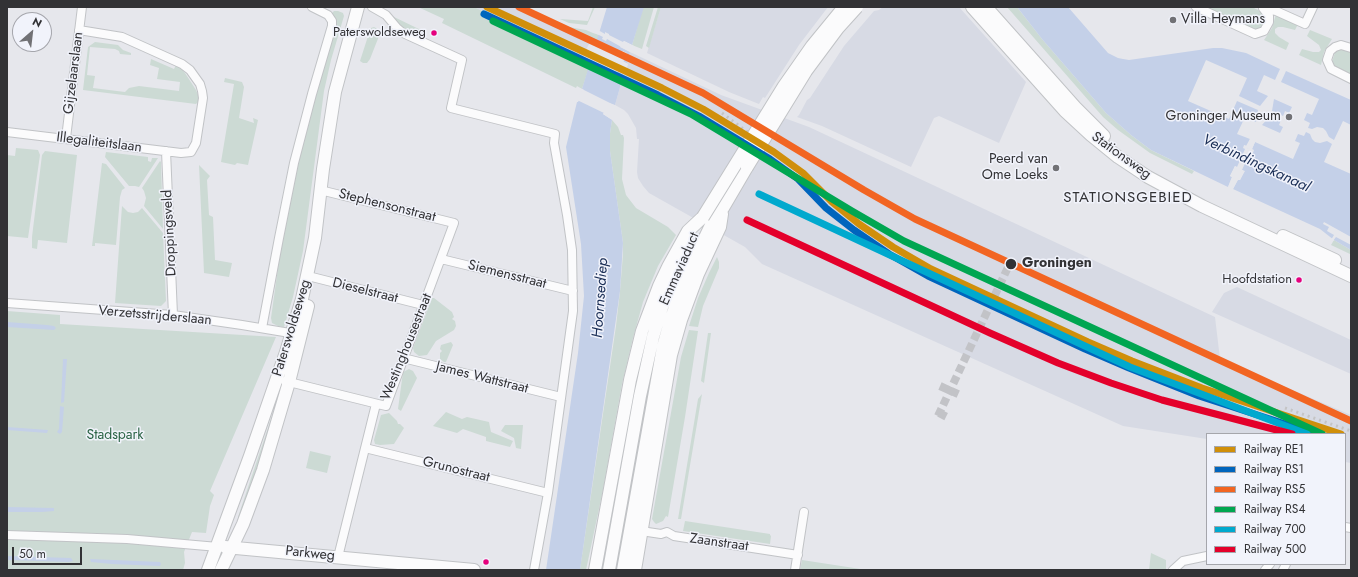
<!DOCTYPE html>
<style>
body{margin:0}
#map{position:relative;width:1358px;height:577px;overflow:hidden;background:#e6e7ec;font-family:Jost,sans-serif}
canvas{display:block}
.frame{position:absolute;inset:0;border:8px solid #323235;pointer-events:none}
.legend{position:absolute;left:1206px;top:433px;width:140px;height:132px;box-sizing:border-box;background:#f1f3fb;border:1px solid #a5a6ac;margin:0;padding:5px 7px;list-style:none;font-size:12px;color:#323235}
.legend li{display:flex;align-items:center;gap:8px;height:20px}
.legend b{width:20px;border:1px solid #a5a6ac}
.north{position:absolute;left:12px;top:12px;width:40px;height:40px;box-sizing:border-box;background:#f1f3fb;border:1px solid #a5a6ac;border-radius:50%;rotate:28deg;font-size:11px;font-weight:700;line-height:16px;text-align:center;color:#323235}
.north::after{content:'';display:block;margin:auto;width:14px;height:18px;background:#717175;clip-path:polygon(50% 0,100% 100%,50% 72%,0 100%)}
.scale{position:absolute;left:12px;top:547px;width:70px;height:18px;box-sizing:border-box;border:2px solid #323235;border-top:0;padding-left:5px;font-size:12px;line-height:14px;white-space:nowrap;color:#323235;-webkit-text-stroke:3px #f1f3fb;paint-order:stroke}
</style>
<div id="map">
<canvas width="1358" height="577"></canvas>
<div class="frame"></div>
<ul class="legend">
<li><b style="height:5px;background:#d08f0b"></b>Railway RE1</li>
<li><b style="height:5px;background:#0065bd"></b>Railway RS1</li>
<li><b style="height:5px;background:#f26522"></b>Railway RS5</li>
<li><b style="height:5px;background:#00a651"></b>Railway RS4</li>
<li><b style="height:5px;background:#00a9ce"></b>Railway 700</li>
<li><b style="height:5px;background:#e4002b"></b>Railway 500</li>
</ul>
<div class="north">N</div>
<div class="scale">50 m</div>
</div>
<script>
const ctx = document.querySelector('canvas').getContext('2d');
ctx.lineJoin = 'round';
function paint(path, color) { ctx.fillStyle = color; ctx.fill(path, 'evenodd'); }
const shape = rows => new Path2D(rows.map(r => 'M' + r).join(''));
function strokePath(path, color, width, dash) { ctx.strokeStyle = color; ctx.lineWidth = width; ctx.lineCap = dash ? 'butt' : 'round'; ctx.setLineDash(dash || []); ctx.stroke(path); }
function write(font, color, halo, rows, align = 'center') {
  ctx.font = font + ' Jost,sans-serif'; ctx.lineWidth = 3; ctx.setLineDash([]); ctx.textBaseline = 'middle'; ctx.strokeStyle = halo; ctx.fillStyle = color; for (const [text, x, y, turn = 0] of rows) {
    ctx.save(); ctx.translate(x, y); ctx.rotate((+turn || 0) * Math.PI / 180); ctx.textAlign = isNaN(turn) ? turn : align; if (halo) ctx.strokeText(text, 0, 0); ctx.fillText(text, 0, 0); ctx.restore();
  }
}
paint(shape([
 [474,7,513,7,590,42,582,58],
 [661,7,828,7,799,45,765,98,763,97,759,104,729,92,647,53],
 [883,7,959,7,1018,73,1026,82,999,143,939,116,934,118,911,167,822,126,797,117,799,115,807,100,810,98,844,46,874,11,879,10],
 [630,52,721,95,809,127,1215,317,1220,359,1351,415,1351,463,1345,462,1345,434,1207,434,1207,439,1123,426,762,264,745,247,649,193,643,186,638,178,637,172,639,139,637,139,636,128,628,114,624,110,615,105],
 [1237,287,1351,340,1351,374,1212,312,1224,293]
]), '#d7dae4');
paint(shape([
 [418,7,474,7,582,58,591,62,582,89,577,86,576,88,442,23,444,19],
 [513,7,522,7,563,26,586,30,593,33,599,35,596,45],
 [593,7,595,7,587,25,569,23,560,19,588,21],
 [643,7,654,7,642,49,632,45],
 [658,7,661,7,649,48,646,46],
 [1007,7,1017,7,1042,39,1106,113,1131,135,1151,150,1194,171,1192,174,1150,153,1118,130,1103,117],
 [1202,7,1252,7,1262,12,1265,18,1265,21,1261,28,1256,31],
 [334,11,338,11,343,13,344,16,331,60,324,91,303,251,293,297,284,327,278,326,272,323,271,318,284,225,331,14],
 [1276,14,1298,24,1295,30,1283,27,1278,27,1275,29,1275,33,1279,37,1289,43,1286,50,1264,40,1272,28],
 [392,16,423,31,420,37,401,27],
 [374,27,381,31,370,59,367,63,363,63,360,61,370,30,371,28],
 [1310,30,1332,39,1324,52,1321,65,1299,55,1302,49,1313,52,1319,52,1321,50,1319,45,1307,36],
 [95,42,118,45,123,50,131,53,131,55,120,54,119,51,115,49,90,47,87,75,95,76,93,88,125,92,129,88,139,86,179,91,180,82,157,79,159,68,150,65,151,59,174,69,176,65,181,68,185,73,196,90,198,95,198,102,196,104,83,90,88,47],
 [1340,48,1351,51,1351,75,1335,68,1332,62,1335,52],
 [225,78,242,82,244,87,239,118,254,123,253,118,258,120,248,165,237,163,235,165,221,162,234,84,224,82],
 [612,120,618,127,621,135,623,135,624,138,622,179,626,195,636,208,668,227,676,235,658,266,643,302,633,338,622,384,603,490,586,570,584,570,580,569,616,326,620,291,623,254,623,243,610,151,610,133],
 [16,148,38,150,40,155,28,238,7,236,7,155,15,156],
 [45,151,77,155,67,243,38,240,37,249,32,248,32,237,42,155],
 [106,152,148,157,148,161,151,162,152,158,158,158,139,187,135,186,129,186,105,157],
 [160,161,161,162,163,229,144,206,146,198,144,191,142,188],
 [102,163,106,164,125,188,122,190,120,197,116,245,95,243,95,246,92,246],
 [199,165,210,176,207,180,209,215,213,217,215,260,232,263,229,277,204,273],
 [122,206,128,212,133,213,138,212,142,208,163,233,166,301,161,306,115,303],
 [1334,240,1351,250,1350,254,1331,245],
 [717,257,719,262,719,268,703,306,698,327,689,326,698,298,709,273],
 [432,298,434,298,452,312,454,317,452,319,455,321,456,326,454,330,436,341,427,355,419,356,414,352,413,348],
 [7,311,60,315,60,324,276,337,210,491,214,495,210,506,206,533,192,532,184,552,185,563,183,570,7,570],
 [689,330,698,331,685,417,668,517,666,516,663,521,656,524,654,522,652,519,681,357],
 [708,333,711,333,704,383,701,381],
 [451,342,453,345,446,362,444,362,440,359,440,353,442,351,440,349,441,345],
 [409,369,413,371,417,378,401,411,398,409,403,372],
 [702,394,681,519,678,519,698,399],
 [446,412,462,419,467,417,489,422,491,432,513,441,510,447,486,441,486,437,463,429,457,433,433,426],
 [273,413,277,414,241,519,238,517],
 [389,413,397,421,398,424,400,424,404,428,394,444,380,445,375,444,374,440,381,415],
 [505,425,523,425,521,449,516,448,514,438,501,431],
 [310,451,331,456,327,473,306,468],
 [685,521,770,534,770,535,771,536,770,544,683,531],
 [1151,553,1166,560,1166,570,1149,570],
 [802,560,867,570,800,570]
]), '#ccdad4');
paint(shape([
 [607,7,644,7,632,45,624,41,620,47,630,52,615,105,609,103,603,114,612,120,610,133,610,151,623,243,620,291,580,570,546,570,578,353,584,296,581,244,566,147,577,102,578,102,584,90,582,89],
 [623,51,627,54,614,80,609,77],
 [1017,7,1068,7,1108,53,1118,58,1123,59,1129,60,1213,48,1222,48,1246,53,1280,69,1275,80,1264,75,1257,91,1268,96,1260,106,1239,96,1247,78,1206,60,1188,101,1229,119,1237,101,1258,110,1256,122,1245,117,1237,134,1250,139,1246,146,1244,145,1253,153,1252,149,1255,142,1293,159,1300,143,1295,141,1298,134,1304,136,1306,132,1310,134,1312,139,1315,142,1320,143,1327,141,1332,144,1324,162,1351,174,1351,250,1334,240,1320,229,1233,189,1238,179,1240,180,1244,171,1235,166,1230,176,1232,177,1228,187,1151,150,1131,135,1106,113,1042,39],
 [1286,71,1351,100,1351,125,1343,121,1334,140,1329,137,1326,131,1323,128,1317,127,1312,129,1308,128,1310,123,1304,120,1307,113,1312,115,1319,99,1281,82],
 [1274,99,1292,107,1289,113,1285,111,1283,116,1272,111],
 [1270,116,1281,120,1279,125,1283,127,1280,133,1262,125],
 [7,322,47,325,54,326,56,328,54,330,7,327],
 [63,359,67,359,64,402,61,403],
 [60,406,64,407,62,432,60,434,57,432,59,429],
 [7,427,48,430,47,433,7,430],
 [7,507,54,508,54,511,42,512,7,512],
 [7,556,71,558,73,561,69,562,7,560],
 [90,559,160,562,161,564,160,566,112,564,91,562]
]), '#c4d0e8');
paint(shape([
 [598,30,605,34,605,32,609,34,609,35,623,42,624,41,634,46,631,47,625,43,623,47,631,51,632,53,607,39,606,41,602,39,603,37,597,34],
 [594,44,619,57,622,51,627,53,623,61,628,64,625,75,618,72,616,77,623,81,623,83,615,79,614,80,609,78,611,72,589,61],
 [580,88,616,106,614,107,610,105,606,113,612,117,611,119,603,114,604,113,577,100,582,91],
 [1250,139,1251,140,1247,148,1250,149,1253,141,1255,142,1252,149,1254,150,1253,153,1250,152,1242,170,1245,171,1240,180,1238,180,1233,189,1231,188,1236,178,1239,178,1242,172,1236,169,1233,175,1234,177,1229,188,1228,187,1232,177,1230,176,1235,166,1237,167,1245,149,1243,148,1244,145,1247,146],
 [1324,222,1351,237,1351,245,1336,237,1333,241,1331,240,1334,235,1327,231,1329,227,1323,224]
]), '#e6e7ec');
strokePath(shape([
 [940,386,960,395],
 [939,413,949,418],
 [938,416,1010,263]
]), '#c2c3c7', 8, [8, 4]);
const street = shape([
 [372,7,386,15,397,28,403,33,462,60,451,108,555,134,554,143,567,215,572,250,573,311,548,493,534,570],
 [1196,7,1255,34,1264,31,1269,22,1269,16,1263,8],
 [1263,8,1276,11,1305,24,1313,7],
 [1351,48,1341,45,1335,47,1330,51,1327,60,1331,69,1351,79],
 [7,132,181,153,191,152,196,143,203,98,202,91,200,84,190,70,182,64,122,37,79,30],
 [66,138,82,7],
 [166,151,173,315],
 [441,259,573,291],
 [308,276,423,305],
 [7,303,173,315,242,325,296,334],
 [262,328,279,238,294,163,312,94,332,26,332,21,328,15,312,7],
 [403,358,561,397],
 [285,381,386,406,454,223,320,190],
 [365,448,548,493],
 [1345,527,1351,528],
 [641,531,661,534,667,532,674,536,798,555],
 [7,535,127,539,218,547],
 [338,557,376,404],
 [795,570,804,512],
 [1173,570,1183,561,1207,556],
 [1265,570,1270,564],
 [1283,570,1286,564]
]);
const secondary = shape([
 [972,7,1065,111,1091,135,1118,157,1148,177,1202,206,1351,276],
 [986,7,1075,107,1104,136],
 [1283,236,1335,260],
 [225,547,474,570],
 [208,570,250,456,286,352,302,299,315,238,323,169,335,92,358,7],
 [221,570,243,524,263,470,289,382,308,306],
 [595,570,630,380,642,331,659,286,668,267,688,231,703,217],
 [609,570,640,396,653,337,662,307,686,252],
 [623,570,663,347,671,318,680,294,698,252,712,223,723,208,747,167],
 [635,570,671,355,681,320,698,274,720,227,722,214]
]);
strokePath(street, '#c1c3c6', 10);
strokePath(secondary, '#c1c3c6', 14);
strokePath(street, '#fbfbfc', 8);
strokePath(secondary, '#fbfbfc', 12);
strokePath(shape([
 [722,113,774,152],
 [1285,408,1351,431]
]), '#c4c4c5', 3, [2, 4]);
const secondaryBridge = shape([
 [747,167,806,71,838,28,857,7],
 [703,217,784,86,812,46,844,7]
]);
strokePath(secondaryBridge, '#c1c3c6', 14, []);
strokePath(secondaryBridge, '#fbfbfc', 12);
strokePath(shape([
 [487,7,662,88,703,109,774,152,803,173,832,202,859,224,893,247,931,269,1088,342,1132,361,1202,388,1341,434]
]), '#d08f0b', 7);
strokePath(shape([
 [484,14,658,95,699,116,770,159,798,179,826,208,854,230,889,254,928,276,1085,349,1129,368,1199,396,1316,434]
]), '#0065bd', 7);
strokePath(shape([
 [519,7,703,93,864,190,915,219,1351,421]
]), '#f26522', 7);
strokePath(shape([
 [493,21,691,114,852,211,904,241,1322,434]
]), '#00a651', 7);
strokePath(shape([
 [759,194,1130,367,1307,434]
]), '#00a9ce', 7);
strokePath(shape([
 [747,220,990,333,1058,363,1111,383,1162,400,1292,434]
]), '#e4002b', 7);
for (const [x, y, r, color] of [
 [1173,20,4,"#717175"],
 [434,33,3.5,"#e5007d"],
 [1289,117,4,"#717175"],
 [1056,168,4,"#717175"],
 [1011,264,6,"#323235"],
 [1299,280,3.5,"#e5007d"],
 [486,562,3.5,"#e5007d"]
]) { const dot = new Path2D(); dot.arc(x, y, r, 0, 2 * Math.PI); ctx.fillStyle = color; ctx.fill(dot); strokePath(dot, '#f1f3fb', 1.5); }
write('13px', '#323235', '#f1f3fb', [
 ["Paterswoldseweg",426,33],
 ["Hoofdstation",1292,280]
], 'right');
write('14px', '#323235', '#f1f3fb', [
 ["Villa Heymans",1181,20,"left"],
 ["Groninger Museum",1281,117],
 ["Peerd van",1048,160],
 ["Ome Loeks",1048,176]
], 'right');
write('14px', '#323235', '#f1f3fb', [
 ["Gijzelaarslaan",74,73,-83],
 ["Illegaliteitslaan",99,143,7],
 ["Stationsweg",1121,156,36],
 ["Stephensonstraat",387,206,14],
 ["Droppingsveld",170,233,-93],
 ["Emmaviaduct",680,269,-66],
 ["Siemensstraat",507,275,14],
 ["Dieselstraat",365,291,14],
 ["Verzetsstrijderslaan",155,316,5],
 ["Paterswoldseweg",292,328,-73],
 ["Westinghousestraat",407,347,-68],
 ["James Wattstraat",482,378,14],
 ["Grunostraat",456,470,14],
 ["Zaanstraat",719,543,8],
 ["Parkweg",310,554,6]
]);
write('bold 14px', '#323235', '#f1f3fb', [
 ["Groningen",1022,264]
], 'left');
write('14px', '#2a6345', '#f1f3fb', [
 ["Stadspark",115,436]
]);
write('italic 15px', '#1a2e56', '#f1f3fb', [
 ["Verbindingskanaal",1256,164,25],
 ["Hoornsediep",601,298,-86]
]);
ctx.letterSpacing = '1px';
write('15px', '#323235', '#f1f3fb', [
 ["STATIONSGEBIED",1128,198]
]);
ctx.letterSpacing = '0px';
</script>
